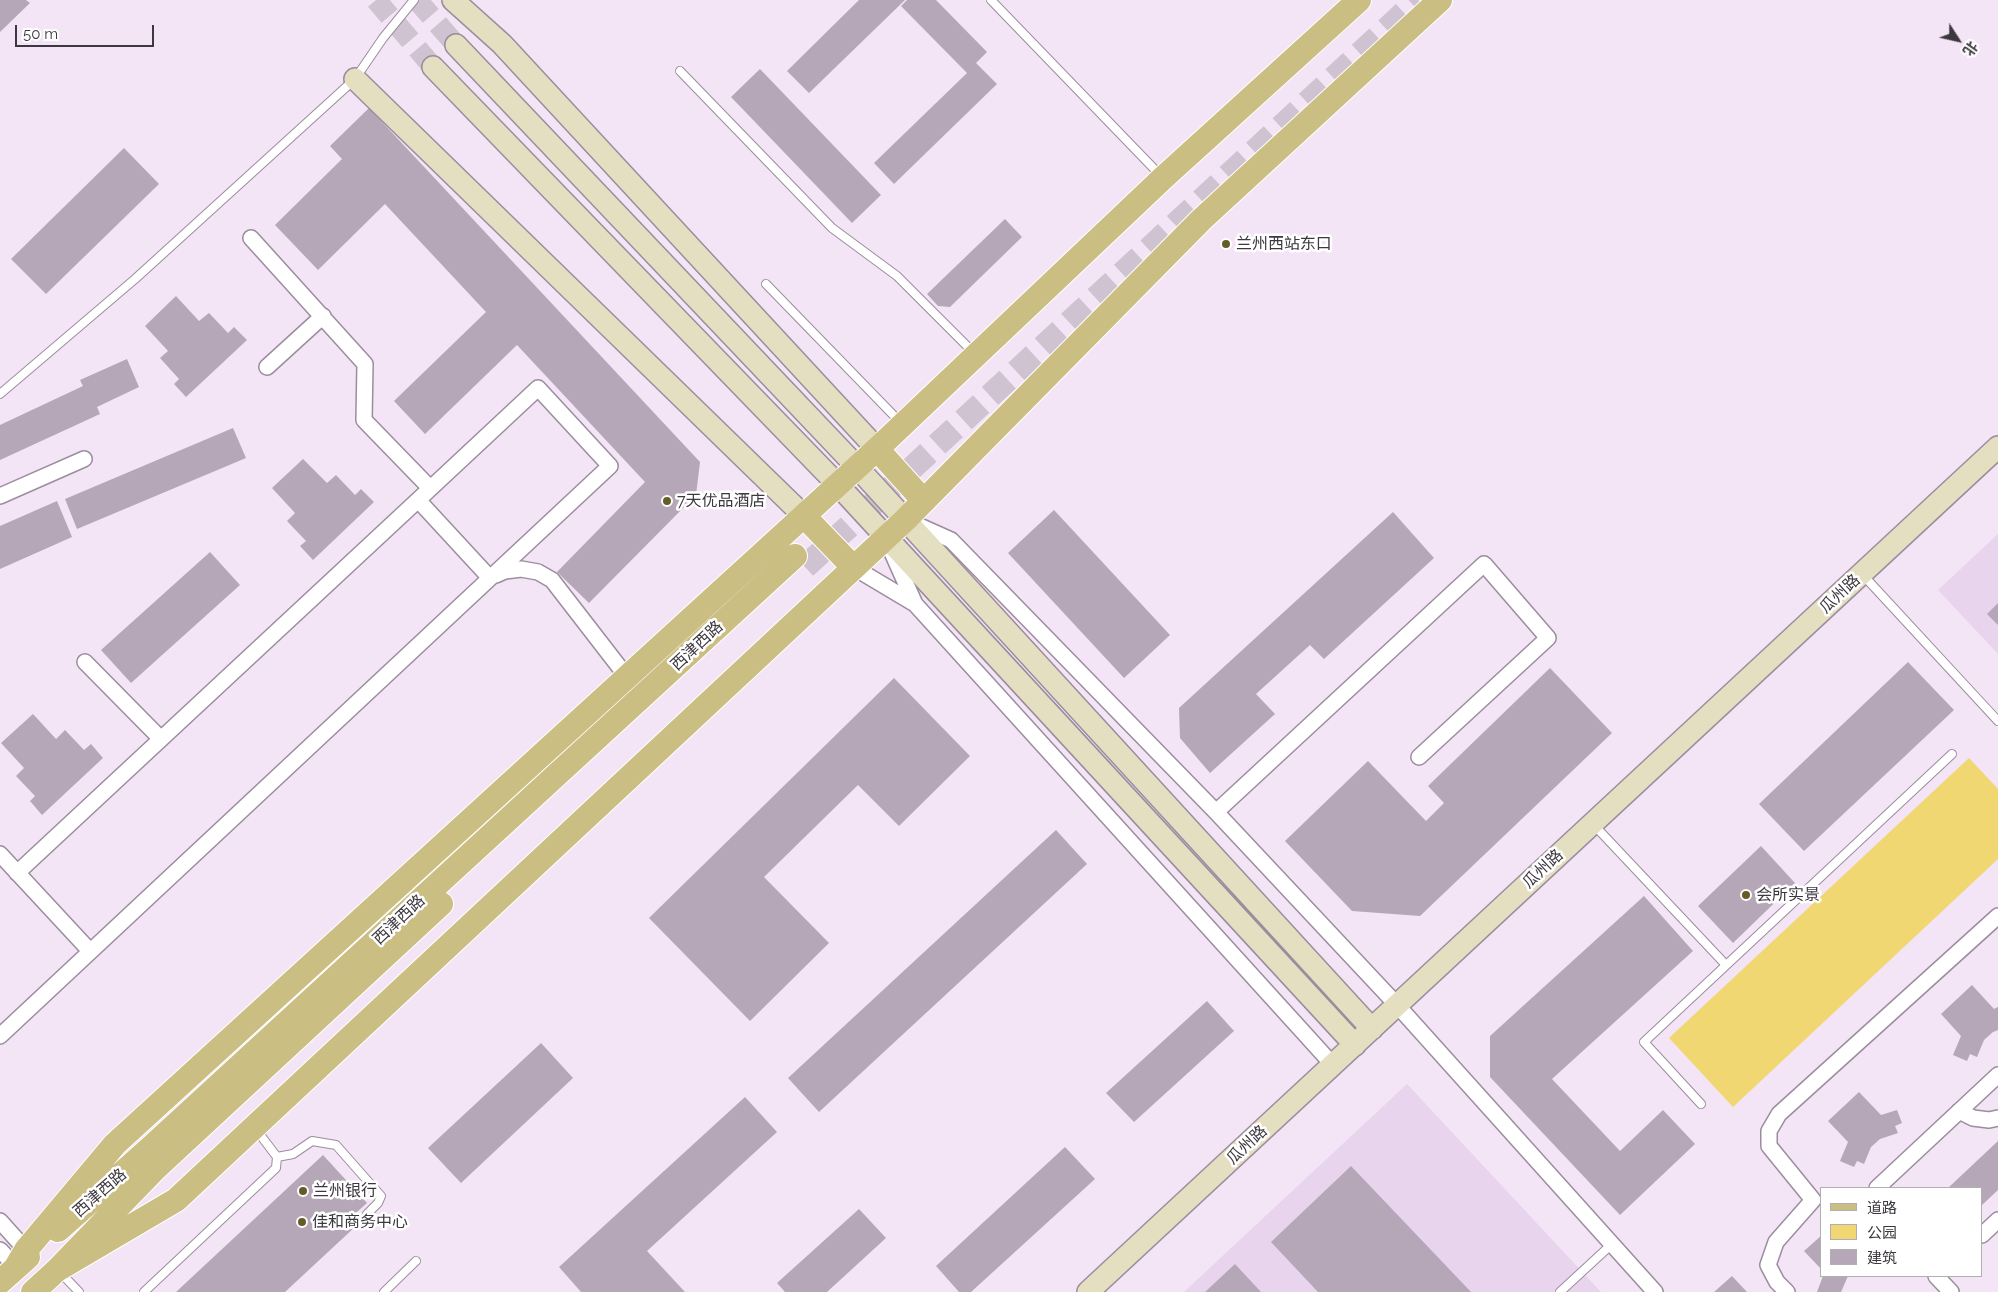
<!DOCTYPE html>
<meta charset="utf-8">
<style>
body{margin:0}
#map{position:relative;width:1998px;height:1292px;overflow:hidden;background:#f3e4f6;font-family:Raleway,"Noto Sans SC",sans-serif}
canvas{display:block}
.legend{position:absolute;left:1820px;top:1187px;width:162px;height:90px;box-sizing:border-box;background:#fff;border:1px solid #b1afb2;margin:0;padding:6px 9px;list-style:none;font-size:15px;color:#3d383f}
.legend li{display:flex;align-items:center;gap:10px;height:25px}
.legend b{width:25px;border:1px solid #b1afb2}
.north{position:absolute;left:1933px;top:15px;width:50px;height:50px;-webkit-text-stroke:4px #fff;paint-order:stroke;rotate:125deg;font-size:14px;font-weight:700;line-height:20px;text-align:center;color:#3d383f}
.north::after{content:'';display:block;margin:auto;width:18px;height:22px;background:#3d383f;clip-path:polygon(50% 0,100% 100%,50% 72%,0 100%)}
.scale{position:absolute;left:15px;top:25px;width:139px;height:22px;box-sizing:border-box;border:2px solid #3d383f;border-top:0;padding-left:6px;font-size:15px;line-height:18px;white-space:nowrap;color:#3d383f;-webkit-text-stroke:4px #fff;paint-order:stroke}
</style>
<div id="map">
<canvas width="1998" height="1292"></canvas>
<ul class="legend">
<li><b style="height:6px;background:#cbbe83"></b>道路</li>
<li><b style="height:14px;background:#f0d772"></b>公园</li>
<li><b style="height:14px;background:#b5a7b8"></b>建筑</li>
</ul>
<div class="north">北</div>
<div class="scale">50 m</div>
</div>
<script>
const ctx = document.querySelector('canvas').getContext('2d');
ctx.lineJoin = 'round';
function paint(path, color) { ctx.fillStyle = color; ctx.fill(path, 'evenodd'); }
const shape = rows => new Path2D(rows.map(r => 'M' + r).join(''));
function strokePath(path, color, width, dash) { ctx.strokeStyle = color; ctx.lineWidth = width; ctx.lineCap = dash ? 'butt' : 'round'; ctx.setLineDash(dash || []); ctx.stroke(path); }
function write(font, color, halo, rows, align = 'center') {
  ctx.font = font + ' Raleway,"Noto Sans SC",sans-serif'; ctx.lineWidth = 5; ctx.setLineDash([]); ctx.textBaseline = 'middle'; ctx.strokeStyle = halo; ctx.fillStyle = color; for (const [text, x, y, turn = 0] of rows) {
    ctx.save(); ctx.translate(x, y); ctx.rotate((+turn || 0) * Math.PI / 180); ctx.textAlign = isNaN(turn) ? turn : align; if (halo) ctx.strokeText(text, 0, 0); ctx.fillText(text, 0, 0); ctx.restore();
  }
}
paint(shape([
 [1998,534,1998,654,1938,590],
 [1407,1084,1601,1292,1184,1292]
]), '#e8d4ec');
paint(shape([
 [1969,758,1998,789,1998,859,1733,1107,1669,1038]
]), '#f0d772');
paint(shape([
 [0,0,26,0,30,3,0,32],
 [859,0,905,0,809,93,787,71],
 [907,0,936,0,987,52,976,63,997,84,894,184,874,163,967,73,901,6],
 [760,69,881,195,852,223,731,97],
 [369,108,700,462,696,495,589,603,557,572,645,482,517,345,425,434,394,401,486,312,385,204,318,270,275,225,342,159,330,146],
 [124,148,159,184,46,294,11,259],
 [1005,219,1022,237,950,307,938,306,927,294],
 [176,296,199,321,209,313,228,333,234,327,247,340,186,397,174,384,179,379,160,358,168,351,145,326],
 [127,359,139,387,97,407,100,414,0,460,0,425,83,386,80,380],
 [233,428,246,458,77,529,65,499],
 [303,459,327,483,336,475,355,495,361,489,374,502,313,560,300,546,306,541,287,521,295,513,272,488],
 [57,501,72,537,0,569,0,526],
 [1054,510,1170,635,1124,678,1008,553],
 [1393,512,1434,558,1324,659,1310,645,1256,694,1275,714,1210,773,1180,738,1179,708],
 [210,552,240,585,131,683,101,650],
 [1998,603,1998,625,1987,614],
 [1908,662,1954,710,1804,851,1759,804],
 [1550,668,1612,733,1420,916,1352,911,1285,841,1368,761,1426,821,1444,803,1428,786],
 [894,678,970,756,899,826,858,785,764,877,829,943,750,1021,649,918],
 [33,714,56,739,65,730,84,750,91,744,103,758,42,815,30,801,35,796,16,776,24,768,1,743],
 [1056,830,1087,864,819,1112,788,1078],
 [1761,846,1795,883,1733,943,1698,906],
 [1644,896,1693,951,1552,1079,1620,1151,1663,1110,1695,1144,1620,1215,1490,1077,1490,1036],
 [1972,985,1994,1009,1998,1007,1998,1030,1993,1032,1984,1040,1977,1057,1970,1054,1967,1061,1953,1055,1961,1036,1941,1014],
 [1207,1001,1234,1031,1134,1122,1106,1093],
 [541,1043,573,1078,461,1183,428,1148],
 [1859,1092,1881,1115,1897,1110,1902,1123,1895,1126,1898,1133,1880,1139,1871,1147,1864,1164,1857,1161,1854,1167,1840,1161,1848,1142,1828,1121],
 [745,1097,777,1132,647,1251,685,1292,581,1292,559,1267],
 [1998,1141,1998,1190,1982,1205,1982,1188,1948,1188],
 [1065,1147,1095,1179,971,1292,959,1292,936,1266],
 [323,1155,367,1203,349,1219,356,1226,285,1292,176,1292],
 [1351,1166,1471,1292,1318,1292,1271,1242],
 [859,1209,886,1238,827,1292,785,1292,777,1283],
 [1822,1235,1822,1270,1804,1251],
 [1235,1264,1261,1292,1205,1292],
 [1732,1276,1747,1292,1714,1292],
 [1823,1276,1848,1276,1841,1292,1817,1292]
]), '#b5a7b8');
strokePath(shape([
 [376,0,433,67],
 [417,0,456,45]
]), '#cfc2d1', 21, [21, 11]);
strokePath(shape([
 [805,567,1418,0]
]), '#cfc2d1', 24, [24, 12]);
const lane = shape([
 [991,0,1162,177],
 [680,71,832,228,897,276,974,353],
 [766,284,901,423],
 [0,394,135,279,355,79,383,38,414,0],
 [1863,575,1998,721],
 [1594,825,1726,965],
 [1701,1104,1644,1042,1952,754],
 [277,1157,293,1154,312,1141,336,1145,381,1196,378,1203,367,1214],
 [59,1271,79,1292],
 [144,1292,276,1168,277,1157,255,1128],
 [384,1292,416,1261],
 [1560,1292,1612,1244]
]);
const street = shape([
 [251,238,365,364,364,420,430,488],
 [267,367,323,316],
 [0,496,84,459],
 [913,523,951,540,1216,812,1397,1005,1655,1292],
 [890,548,915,604,1333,1065],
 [853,567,915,604],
 [496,575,505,571,521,569,538,572,552,580,627,677],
 [85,662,161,739],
 [1216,812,1484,564,1548,638,1419,757],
 [0,854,90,951],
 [17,873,418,500,490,578],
 [0,1036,610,466,538,388,418,500],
 [1959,1111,1973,1118,1989,1120,1998,1118],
 [1877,1188,1998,1075],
 [0,1221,26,1250],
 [1982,1235,1998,1220],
 [0,1250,16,1267],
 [1936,1276,1951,1292],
 [1787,1292,1777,1282,1768,1265,1776,1242,1813,1200,1769,1146,1769,1131,1779,1114,1998,916]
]);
const secondary = shape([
 [453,0,502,44,877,449],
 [456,45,857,467,1372,1029],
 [433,67,838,485,1355,1045],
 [355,79,804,516],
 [1088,1292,1998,447]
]);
const primary = shape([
 [877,449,923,500],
 [804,516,853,567],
 [58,1230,147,1151,795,556],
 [16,1267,26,1250,115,1144,877,449,1163,178,1359,0],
 [57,1270,176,1200,905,520,1201,220,1440,0],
 [0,1282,28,1257],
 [33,1292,57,1270,156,1168,441,904]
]);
strokePath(lane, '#9b8d9e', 10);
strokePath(street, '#9b8d9e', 18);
strokePath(secondary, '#9b8d9e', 24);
strokePath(primary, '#fff', 26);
strokePath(lane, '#fff', 8);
strokePath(street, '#fff', 15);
strokePath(secondary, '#e5dfc1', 21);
strokePath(primary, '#cbbe83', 24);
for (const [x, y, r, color] of [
 [1226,244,5,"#665a27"],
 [667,501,5,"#665a27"],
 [1746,895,5,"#665a27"],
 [303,1191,5,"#665a27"],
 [302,1222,5,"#665a27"]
]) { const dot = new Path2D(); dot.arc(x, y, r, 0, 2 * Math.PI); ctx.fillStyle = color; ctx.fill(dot); strokePath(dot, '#fff', 2); }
write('16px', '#3d383f', '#fff', [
 ["兰州西站东口",1236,244],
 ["7天优品酒店",677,501],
 ["会所实景",1756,895],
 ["兰州银行",313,1191],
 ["佳和商务中心",312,1222]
], 'left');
write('16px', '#3d383f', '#fff', [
 ["瓜州路",1840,594,-43],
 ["西津西路",697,646,-43],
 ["瓜州路",1543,869,-43],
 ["西津西路",399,920,-43],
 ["瓜州路",1247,1145,-43],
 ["西津西路",100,1193,-41]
]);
</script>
